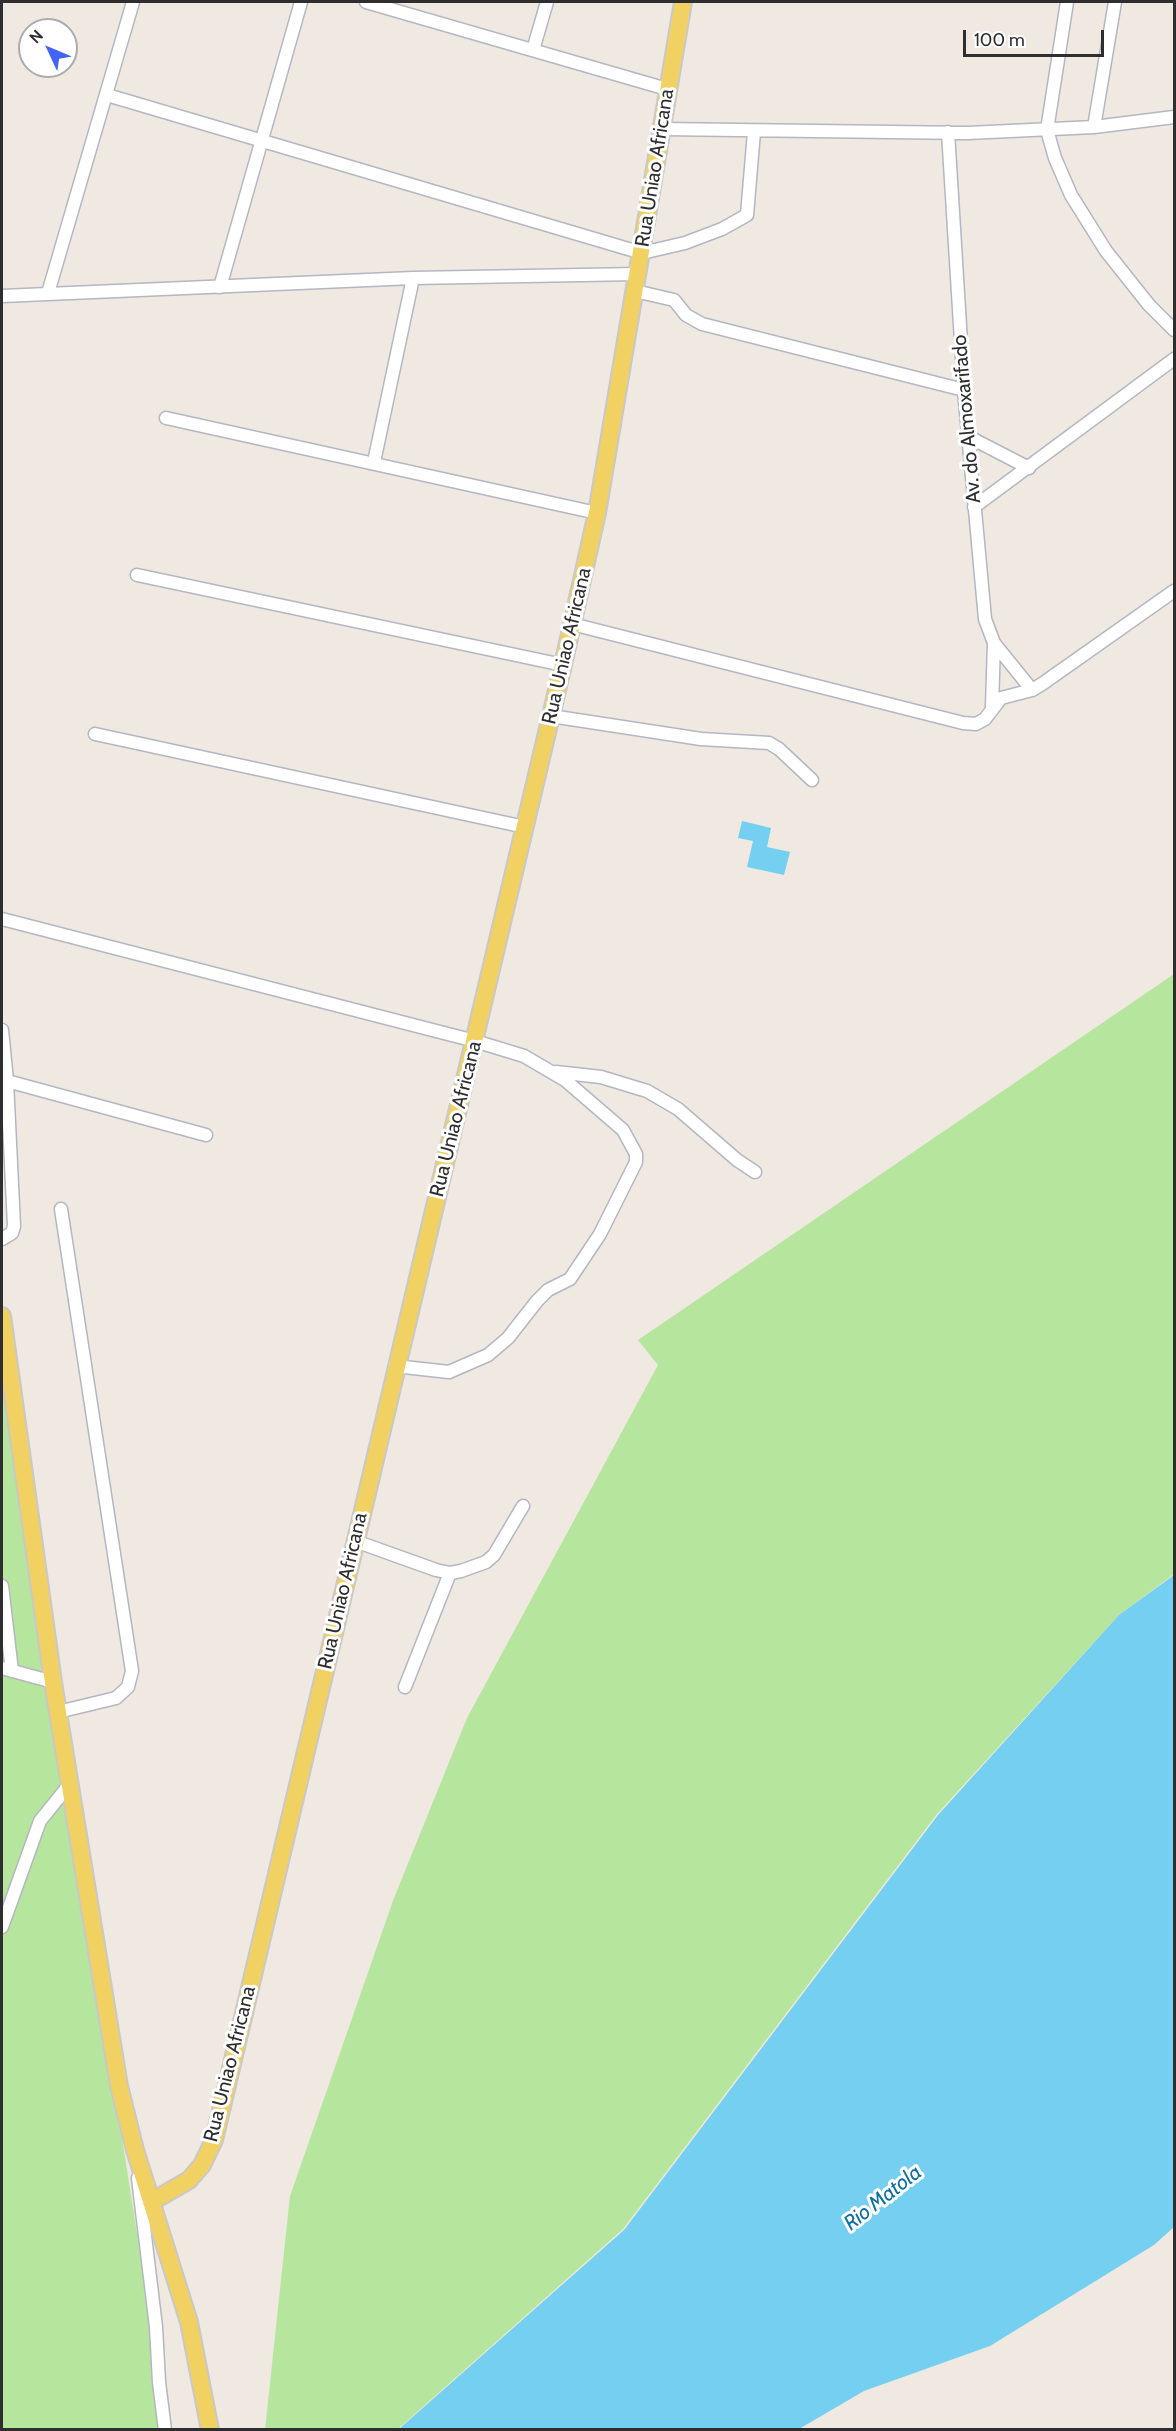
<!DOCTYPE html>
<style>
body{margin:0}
#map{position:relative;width:1176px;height:2431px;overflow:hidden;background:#efe9e1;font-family:Cabin,sans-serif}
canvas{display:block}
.frame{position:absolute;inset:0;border:3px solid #2e2e2e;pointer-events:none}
.north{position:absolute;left:18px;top:18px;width:60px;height:60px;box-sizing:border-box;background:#fff;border:2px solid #ababab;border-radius:50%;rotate:314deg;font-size:16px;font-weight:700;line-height:24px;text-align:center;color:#2e2e2e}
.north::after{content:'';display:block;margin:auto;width:21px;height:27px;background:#4264fb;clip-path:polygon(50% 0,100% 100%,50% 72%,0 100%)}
.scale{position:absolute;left:963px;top:30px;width:141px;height:27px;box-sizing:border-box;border:3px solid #2e2e2e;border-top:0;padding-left:8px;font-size:18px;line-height:21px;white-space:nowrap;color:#2e2e2e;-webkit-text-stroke:4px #fff;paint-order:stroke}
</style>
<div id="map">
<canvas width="1176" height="2431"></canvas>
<div class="frame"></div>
<div class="north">N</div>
<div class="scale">100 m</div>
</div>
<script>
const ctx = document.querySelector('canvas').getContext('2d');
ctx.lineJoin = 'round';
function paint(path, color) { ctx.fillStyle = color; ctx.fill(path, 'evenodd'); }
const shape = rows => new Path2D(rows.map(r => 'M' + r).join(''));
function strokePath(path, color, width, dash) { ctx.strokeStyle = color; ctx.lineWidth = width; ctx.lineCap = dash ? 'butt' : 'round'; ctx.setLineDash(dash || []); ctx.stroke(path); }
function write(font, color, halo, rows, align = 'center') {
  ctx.font = font + ' Cabin,sans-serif'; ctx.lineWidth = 6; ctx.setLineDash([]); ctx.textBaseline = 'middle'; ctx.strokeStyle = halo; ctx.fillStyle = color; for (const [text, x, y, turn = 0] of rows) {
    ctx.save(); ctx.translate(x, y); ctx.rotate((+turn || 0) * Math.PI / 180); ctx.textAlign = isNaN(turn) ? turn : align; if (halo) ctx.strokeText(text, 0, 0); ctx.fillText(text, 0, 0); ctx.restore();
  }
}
paint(shape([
 [1174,974,1174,1574,1119,1615,937,1814,623,2229,398,2429,265,2430,290,2196,394,1898,467,1718,658,1365,638,1340],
 [2,1379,168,2429,2,2429]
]), '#b6e59e');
paint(shape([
 [742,821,771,828,767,847,790,852,784,875,747,867,753,841,738,838],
 [1174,1575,1174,2227,1154,2245,990,2346,864,2391,799,2429,399,2429,624,2230,938,1815,1119,1615]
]), '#75cff0');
const minor = shape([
 [366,2,667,89],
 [1067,2,1047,130,1055,158,1071,195,1106,251,1149,305,1174,330],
 [533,50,547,2],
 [107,95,642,253,685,243,722,229,747,215,754,132],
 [1094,127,1115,2],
 [662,129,968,133,1094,127,1174,117],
 [948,132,964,390,985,619,994,643,1032,690],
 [220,287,301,2],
 [635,291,674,300,686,315,702,324,964,390],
 [48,293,133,2],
 [2,296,413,278,638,274],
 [166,418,597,513],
 [969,437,1029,468],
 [374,462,413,278],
 [974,507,1174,359],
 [137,575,563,665],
 [572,624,963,723,976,724,985,719,1001,698,1032,690,1042,684,1174,591],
 [992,706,994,643],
 [551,716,701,739,769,743,779,749,812,780],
 [95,734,525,827],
 [2,919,475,1041,524,1056,565,1080,623,1130,636,1154,636,1162,600,1234,570,1279,548,1290,537,1301,508,1338,488,1355,449,1372,395,1366],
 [2,1030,7,1081,14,1226,12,1233,2,1239],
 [556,1072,601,1077,647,1091,678,1109,737,1160,755,1172],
 [7,1081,206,1135],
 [355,1541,436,1570,450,1573,461,1571,486,1562,494,1555,523,1506],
 [2,1586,12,1671],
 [2,1668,53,1682],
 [405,1687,450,1573],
 [58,1712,116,1698,128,1687,132,1671,61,1209],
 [2,1927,40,1821,69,1785],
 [138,2178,156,2327,159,2382,165,2430]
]);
const major = shape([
 [2,1316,53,1682,119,2086,135,2150,189,2322,210,2430],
 [151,2202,189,2180,202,2165,214,2140,563,665,597,513,683,2]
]);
strokePath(minor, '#b4b7c1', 15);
strokePath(major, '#c9c9c9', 20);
strokePath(minor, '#fff', 12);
strokePath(major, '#f2d163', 16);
write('20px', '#2e2e2e', '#fff', [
 ["Rua Uniao Africana",655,168,-81],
 ["Av. do Almoxarifado",967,419,-95],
 ["Rua Uniao Africana",567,646,-77],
 ["Rua Uniao Africana",456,1119,-76],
 ["Rua Uniao Africana",343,1591,-77],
 ["Rua Uniao Africana",230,2064,-76]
]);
write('italic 21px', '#0d6fa3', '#fff', [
 ["Rio Matola",883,2198,-38]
]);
</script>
